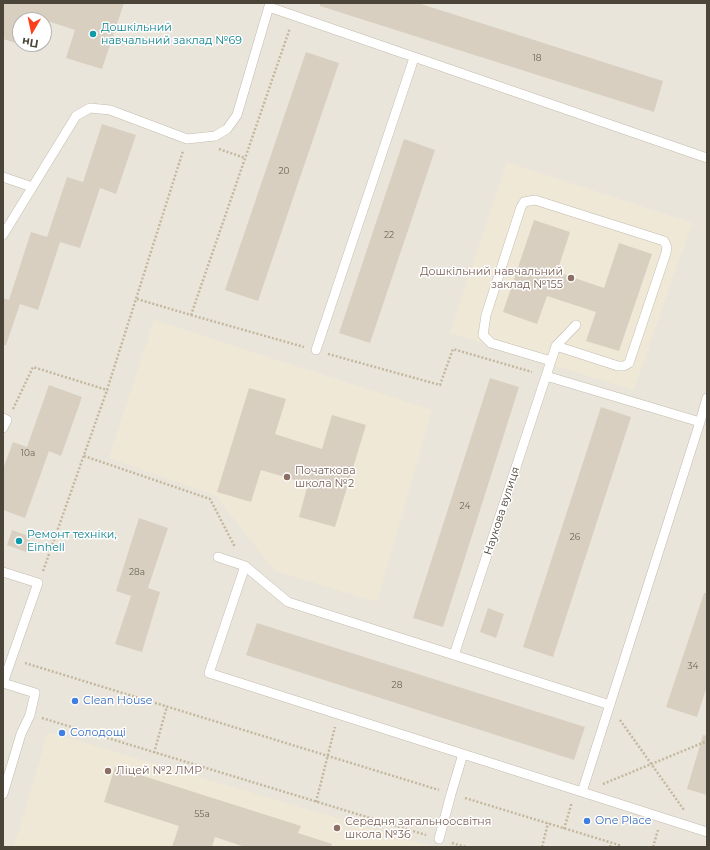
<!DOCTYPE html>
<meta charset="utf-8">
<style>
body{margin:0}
#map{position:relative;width:710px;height:850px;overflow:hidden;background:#f6f3ec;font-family:Montserrat,sans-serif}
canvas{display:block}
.frame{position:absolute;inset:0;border:4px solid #4b4439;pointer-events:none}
.north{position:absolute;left:12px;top:12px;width:40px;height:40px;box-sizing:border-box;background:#fff;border:1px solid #b7b4b0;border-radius:50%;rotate:189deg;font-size:11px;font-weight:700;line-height:16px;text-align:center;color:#4b4439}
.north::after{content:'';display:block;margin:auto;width:14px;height:18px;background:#fc3f1d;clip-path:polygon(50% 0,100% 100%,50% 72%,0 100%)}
</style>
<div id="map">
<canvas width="710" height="850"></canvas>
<div class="frame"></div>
<div class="north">Пн</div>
</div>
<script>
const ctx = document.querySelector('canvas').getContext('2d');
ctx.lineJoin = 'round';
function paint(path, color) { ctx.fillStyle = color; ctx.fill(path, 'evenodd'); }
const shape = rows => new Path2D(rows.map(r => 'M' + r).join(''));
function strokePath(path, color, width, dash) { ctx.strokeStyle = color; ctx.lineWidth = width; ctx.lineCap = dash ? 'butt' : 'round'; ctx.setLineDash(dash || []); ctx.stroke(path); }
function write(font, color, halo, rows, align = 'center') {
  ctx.font = font + ' Montserrat,sans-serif'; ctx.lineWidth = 3; ctx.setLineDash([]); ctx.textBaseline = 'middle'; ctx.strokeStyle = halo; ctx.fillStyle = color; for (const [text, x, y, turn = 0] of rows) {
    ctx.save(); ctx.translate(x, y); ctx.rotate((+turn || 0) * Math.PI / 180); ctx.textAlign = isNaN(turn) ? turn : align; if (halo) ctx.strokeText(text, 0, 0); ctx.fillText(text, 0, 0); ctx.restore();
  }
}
paint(shape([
 [3,3,707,3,707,847,3,847],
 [20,20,44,20,44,44,20,44]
]), '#eae5da');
paint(shape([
 [507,162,692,223,634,390,450,333],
 [154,320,432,410,377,602,275,571,215,495,109,458],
 [48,732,434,847,14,847]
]), '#efe8d6');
paint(shape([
 [3,3,124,3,102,69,66,58,75,30,32,16,30,20,20,20,20,44,22,45,3,39],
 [320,3,418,3,663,81,654,112,320,6],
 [306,52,339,63,258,301,225,290],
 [102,124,136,135,116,194,100,188,80,248,60,242,38,310,20,304,6,345,3,345,3,298,9,300,31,232,47,237,67,177,83,182],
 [404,139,435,150,370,343,339,333],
 [534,220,570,232,557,272,604,288,619,243,652,254,619,351,586,341,596,312,547,296,537,324,503,312],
 [490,378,519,387,443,627,413,618],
 [49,385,82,397,61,456,49,451,25,518,3,510,3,469,13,442,27,447],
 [249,388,286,399,275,434,322,449,332,415,366,425,335,527,299,517,308,484,261,470,251,502,217,492],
 [601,407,631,417,553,657,523,647],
 [139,518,168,528,148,588,160,592,142,652,115,644,131,596,116,591],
 [12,530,31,537,26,552,7,545],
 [704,593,707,593,707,686,697,717,666,707],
 [488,608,504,614,496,638,480,632],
 [257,623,585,727,574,760,246,655],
 [703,735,707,736,707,795,687,789],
 [115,767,301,826,298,833,332,844,331,847,245,847,215,837,212,847,172,847,179,826,104,802]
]), '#d8cfc1');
const lane = shape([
 [269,7,707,158],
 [3,177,32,187],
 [3,235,76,116,90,108,110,110,187,139,215,136,227,129,237,115,270,3],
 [316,350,414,58],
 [551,361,491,343,483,335,486,315,521,207,524,202,535,200,664,241,667,247,666,253,629,363,624,366,618,366,556,346],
 [546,376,556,346,576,325],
 [3,418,7,420,3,428],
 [700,422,582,792,707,832],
 [218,557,245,566,288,602,454,655,546,376,700,422,707,398],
 [245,566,209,673,582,792],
 [3,572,38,583,3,683],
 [454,655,610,705],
 [3,683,35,693,30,715,21,734,3,794],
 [439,839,451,794,463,754]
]);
strokePath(lane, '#c2bbae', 10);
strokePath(shape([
 [219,149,245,158],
 [137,299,191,315,290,28],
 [191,315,304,347],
 [328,354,440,385,453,349,532,372],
 [13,409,33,367,107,390,183,151],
 [84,456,210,499,235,547],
 [43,571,107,390],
 [25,663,439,790],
 [42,718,426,835],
 [620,720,684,810],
 [154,753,167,706],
 [603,784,707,741],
 [465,798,619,845,619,847],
 [316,802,335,727],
 [564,829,572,802],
 [452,843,466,847],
 [542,847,548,823],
 [610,847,611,843],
 [653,847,658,830]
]), '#c4b79f', 2.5, [2, 2]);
strokePath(lane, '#fff', 9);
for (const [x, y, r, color] of [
 [93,34,4,"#0f9aa8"],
 [571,278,4,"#8d6e63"],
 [287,477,4,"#8d6e63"],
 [19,541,4,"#0f9aa8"],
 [75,701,4,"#3f7fe0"],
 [62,733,4,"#3f7fe0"],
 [108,771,4,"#8d6e63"],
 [587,821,4,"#3f7fe0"],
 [337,828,4,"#8d6e63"]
]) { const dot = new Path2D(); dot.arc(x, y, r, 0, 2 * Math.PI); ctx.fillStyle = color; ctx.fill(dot); strokePath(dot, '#fff', 1.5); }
write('9px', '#6e675b', null, [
 ["18",537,58],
 ["20",284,171],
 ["22",389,235],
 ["10а",28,453],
 ["24",465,506],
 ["26",575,537],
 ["28а",137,572],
 ["34",693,666],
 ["28",397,685],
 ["55а",202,814]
]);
write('11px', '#0d838f', '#fff', [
 ["Дошкільний",101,28],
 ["навчальний заклад №69",101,41],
 ["Ремонт техніки,",27,535],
 ["Einhell",27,548]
], 'left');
write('11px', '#785e54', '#fff', [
 ["Дошкільний навчальний",563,272,"right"],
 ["заклад №155",563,285,"right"],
 ["Початкова",295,471],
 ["школа №2",295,484],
 ["Ліцей №2 ЛМР",116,771],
 ["Середня загальноосвітня",345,822],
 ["школа №36",345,835]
], 'left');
write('11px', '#4b4439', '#fff', [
 ["Наукова вулиця",502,511,-72]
]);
write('11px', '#366cbe', '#fff', [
 ["Clean House",83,701],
 ["Солодощі",70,733],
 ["One Place",595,821]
], 'left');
</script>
